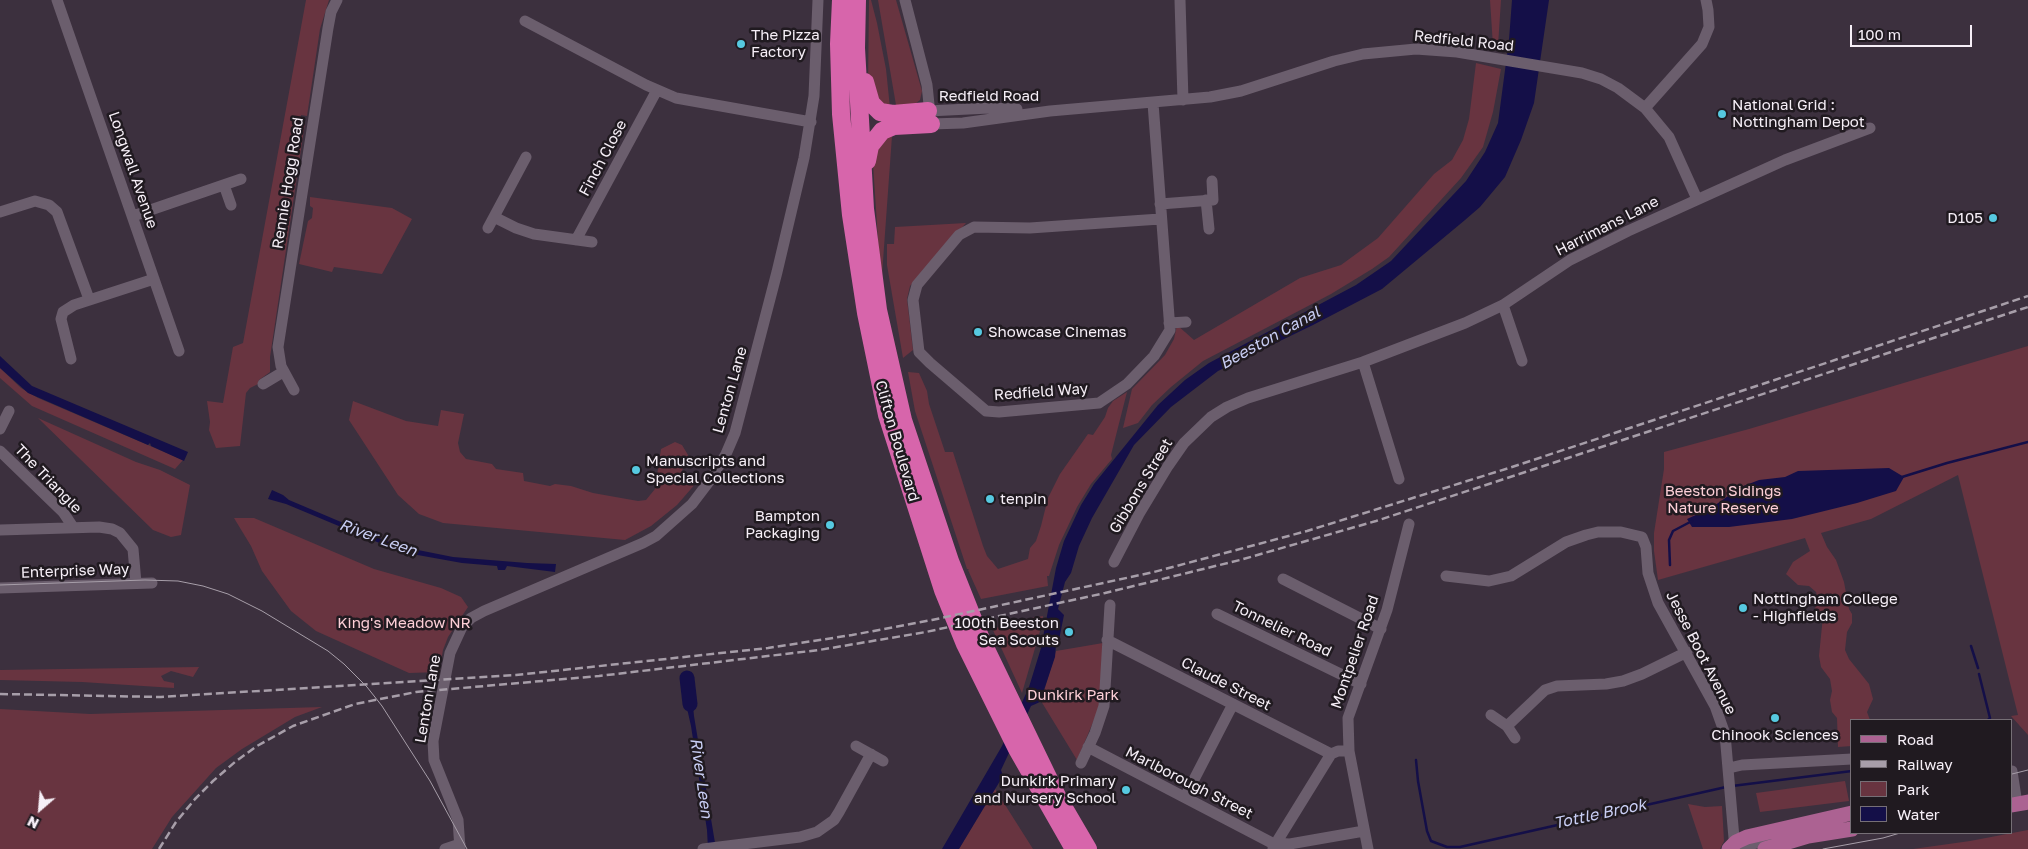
<!DOCTYPE html>
<style>
body{margin:0}
#map{position:relative;width:2028px;height:849px;overflow:hidden;background:#3c303e;font-family:"Golos Text",sans-serif}
canvas{display:block}
.legend{position:absolute;left:1850px;top:719px;width:162px;height:115px;box-sizing:border-box;background:#201a20;border:1px solid #766f76;margin:0;padding:6px 9px;list-style:none;font-size:15px;color:#f6eff7}
.legend li{display:flex;align-items:center;gap:10px;height:25px}
.legend b{width:25px;border:1px solid #766f76}
.north{position:absolute;left:15px;top:784px;width:50px;height:50px;-webkit-text-stroke:4px #201a20;paint-order:stroke;rotate:207deg;font-size:14px;font-weight:700;line-height:20px;text-align:center;color:#f6eff7}
.north::after{content:'';display:block;margin:auto;width:18px;height:22px;background:#f6eff7;clip-path:polygon(50% 0,100% 100%,50% 72%,0 100%)}
.scale{position:absolute;left:1850px;top:25px;width:122px;height:22px;box-sizing:border-box;border:2px solid #f6eff7;border-top:0;padding-left:6px;font-size:15px;line-height:18px;white-space:nowrap;color:#f6eff7;-webkit-text-stroke:4px #201a20;paint-order:stroke}
</style>
<div id="map">
<canvas width="2028" height="849"></canvas>
<ul class="legend">
<li><b style="height:6px;background:#ac6292"></b>Road</li>
<li><b style="height:6px;background:#a79ea9"></b>Railway</li>
<li><b style="height:14px;background:#683440"></b>Park</li>
<li><b style="height:14px;background:#140f48"></b>Water</li>
</ul>
<div class="north">N</div>
<div class="scale">100 m</div>
</div>
<script>
const ctx = document.querySelector('canvas').getContext('2d');
ctx.lineJoin = 'round';
function paint(path, color) { ctx.fillStyle = color; ctx.fill(path, 'evenodd'); }
const shape = rows => new Path2D(rows.map(r => 'M' + r).join(''));
function strokePath(path, color, width, dash) { ctx.strokeStyle = color; ctx.lineWidth = width; ctx.lineCap = dash ? 'butt' : 'round'; ctx.setLineDash(dash || []); ctx.stroke(path); }
function write(font, color, halo, rows, align = 'center') {
  ctx.font = font + ' "Golos Text",sans-serif'; ctx.lineWidth = 5; ctx.setLineDash([]); ctx.textBaseline = 'middle'; ctx.strokeStyle = halo; ctx.fillStyle = color; for (const [text, x, y, turn = 0] of rows) {
    ctx.save(); ctx.translate(x, y); ctx.rotate((+turn || 0) * Math.PI / 180); ctx.textAlign = isNaN(turn) ? turn : align; if (halo) ctx.strokeText(text, 0, 0); ctx.fillText(text, 0, 0); ctx.restore();
  }
}
paint(shape([
 [306,0,329,0,320,29,307,116,301,115,301,122,305,123,270,357,270,372,259,380,258,384,250,388,246,393,240,446,216,448,209,430,210,422,207,401,223,403,233,347,243,343],
 [869,0,871,0,877,23,886,69,890,108,883,106,868,87],
 [878,0,896,0,922,91,920,100,911,107,896,105],
 [1490,0,1501,0,1498,46,1493,46],
 [1476,63,1501,69,1493,112,1483,147,1461,178,1389,257,1372,269,1331,294,1203,361,1171,387,1152,405,1138,423,1123,428,1132,389,1165,355,1174,339,1177,325,1194,340,1300,278,1341,265,1378,238,1434,174,1452,160,1463,140,1469,119],
 [885,136,892,136,882,275,879,255,873,164,878,143],
 [310,197,392,208,412,219,382,274,334,267,332,272,299,264,308,221,312,218,313,208,310,206],
 [966,223,910,286,907,299,913,350,903,358,887,265,887,244,894,244,895,227],
 [2028,346,2028,735,2011,716,2018,715,1958,475,1871,519,1821,533,1827,547,1836,560,1844,582,1849,609,1852,614,1852,623,1847,632,1845,650,1849,659,1869,684,1873,699,1867,712,1870,720,1852,720,1852,746,1838,747,1837,718,1832,712,1830,700,1832,691,1830,679,1821,667,1819,656,1823,616,1814,612,1818,599,1816,592,1809,586,1798,585,1786,574,1793,562,1810,551,1805,538,1658,580,1654,551,1654,533,1664,469,1664,452,1749,429],
 [0,368,21,388,38,398,183,460,175,469,32,406,0,378],
 [908,372,919,373,927,391,929,404,945,452,953,452,983,546,987,556,998,569,1028,559,1030,548,1036,541,1041,526,1048,498,1060,474,1088,434,1093,435,1105,417,1108,408,1113,401,1127,392,1111,455,1112,459,1091,484,1077,507,1059,545,1049,576,1047,576,1048,586,981,599,968,570,969,569,967,569,915,411],
 [353,401,406,421,438,426,441,410,464,414,458,443,460,452,466,459,492,464,496,469,523,473,524,481,550,486,555,484,571,486,593,493,638,501,646,500,655,489,661,449,675,442,682,445,688,455,682,471,697,482,677,505,651,526,625,540,443,523,419,514,398,495,349,420],
 [38,418,136,462,160,470,190,485,181,535,171,537,153,530],
 [234,518,254,518,374,569,441,588,461,597,468,607,448,637,443,650,439,672,409,673,316,631,291,611,262,571,251,546],
 [1043,616,1040,631,1022,693,992,628,1023,624,1026,619],
 [1103,643,1099,708,1077,760,1041,701,1056,651],
 [199,667,193,677,171,671,161,676,164,681,174,683,174,688,82,682,0,680,0,670],
 [322,707,295,717,242,749,216,768,172,817,152,849,0,849,0,709,90,714],
 [1845,781,1849,801,1760,812,1756,793],
 [995,789,1033,849,959,849],
 [1688,804,1705,807,1722,806,1724,841,1720,849,1703,849],
 [2028,830,2028,849,1913,849,1970,841]
]), '#683440');
paint(shape([
 [1512,0,1549,0,1534,103,1521,140,1505,177,1480,207,1465,220,1382,289,1313,325,1218,371,1171,407,1134,445,1092,518,1079,546,1071,573,1065,582,1058,609,1064,615,1058,645,1056,645,1055,657,1040,702,1031,706,1001,770,1003,776,959,849,942,849,1002,746,1029,687,1041,648,1056,568,1064,541,1081,505,1094,484,1158,405,1185,380,1209,363,1356,285,1391,261,1466,181,1485,152,1498,123,1509,40],
 [0,356,32,386,188,452,184,461,151,446,150,443,148,445,28,393,0,368],
 [1889,468,1904,477,1896,491,1857,503,1792,519,1729,527,1692,527,1687,519,1711,508,1741,487,1759,480,1785,477,1798,471],
 [272,490,283,495,289,500,386,541,413,549,453,557,527,563,556,564,555,572,507,566,505,570,498,570,497,566,462,563,412,554,389,547,286,504,268,499],
 [691,685,694,716,716,849,708,849,707,830,691,726,682,686]
]), '#140f48');
strokePath(shape([
 [1902,477,1947,463,2028,442],
 [1670,565,1669,540,1673,531,1692,521],
 [1971,646,1978,668],
 [1979,674,1990,718,1988,720],
 [1416,760,1418,781,1427,831,1431,841,1447,847,1460,847,1726,787],
 [1732,786,1852,771]
]), '#140f48', 2.5);
strokePath(shape([
 [687,678,690,704]
]), '#140f48', 15);
strokePath(shape([
 [57,0,179,351],
 [905,0,927,85,931,124,963,123,1050,111,1210,97,1241,91,1334,61,1363,54,1416,49,1457,52,1582,73,1601,79,1618,88,1645,108,1669,137,1697,199],
 [1180,0,1183,100],
 [525,21,646,85,676,98,811,122],
 [1153,103,1170,330,1154,356,1127,384,1099,403,999,412,986,411,930,363,919,352,913,300,917,285,959,235,974,227,1030,228,1160,219],
 [1645,108,1702,44,1709,27,1708,10,1706,0],
 [928,111,989,108,1017,109],
 [224,185,231,205],
 [1206,200,1209,229],
 [1160,204,1213,200,1212,181],
 [0,212,35,201,49,205,57,212,89,299],
 [133,216,241,179],
 [494,217,516,228,534,234,592,242],
 [488,228,526,157],
 [576,240,657,90],
 [1503,305,1522,361],
 [1169,323,1186,322],
 [71,359,61,319,63,312,74,305,154,279],
 [1363,362,1399,479],
 [263,384,283,372],
 [294,390,281,366,278,347,328,28,331,12,337,0],
 [0,429,9,411],
 [0,451,63,512,73,527],
 [0,530,99,527,112,529,120,533,133,549,136,583],
 [1114,562,1139,514,1168,466,1184,443,1211,417,1227,407,1248,398,1363,362,1465,323,1503,305,1570,260,1628,231,1785,160,1870,128],
 [1446,576,1489,581,1498,579,1511,576,1566,542,1586,535,1598,532,1621,532,1642,537,1646,547,1648,573,1658,603,1715,706,1725,734,1734,838,1740,846,1745,846,1779,837],
 [1283,579,1381,629],
 [0,588,152,583],
 [1217,614,1361,684],
 [1107,640,1331,754],
 [1491,715,1507,726,1515,738],
 [1507,726,1545,690,1557,686,1606,684,1623,681,1642,674,1687,652],
 [856,746,883,761],
 [1088,747,1272,843,1290,844,1364,831],
 [1081,763,1095,733,1104,706,1110,605],
 [1729,768,1742,765,1852,759],
 [2012,771,2017,804],
 [1185,797,1233,704],
 [1273,848,1331,754,1338,751,1349,751],
 [445,849,460,844],
 [460,849,458,820,434,760,433,741,450,653,462,627,471,618,484,611,643,543,656,536,692,504,711,479,726,454,735,433,777,272,804,158,814,96,818,0],
 [703,849,800,837,817,832,834,820,839,812,871,754],
 [1368,849,1349,751,1348,718,1387,610,1409,524]
]), '#6b5e6d', 11);
strokePath(shape([
 [2012,805,2028,802],
 [1729,849,1736,842,1747,837,1852,813],
 [1765,849,1808,836,1852,829]
]), '#ac6292', 15);
strokePath(shape([
 [841,0,839,44,841,114,851,215,866,313,887,415,943,590,965,644,1017,749,1074,849],
 [857,0,856,48,865,209,878,310,903,420,950,561,981,639,1057,796,1088,849],
 [865,82,871,103,880,112,893,114,928,111],
 [867,161,870,146,882,131,894,126,931,124]
]), '#d765ab', 18);
strokePath(shape([
 [0,585,145,580,178,581,203,586,228,594,262,611,328,651,344,664,367,687,382,706,430,781,467,849],
 [2012,774,2028,770],
 [1823,849,1883,838,1900,833]
]), '#a79ea9', 1);
strokePath(shape([
 [0,694,161,697,516,675,768,648,852,635,932,620,1154,572,1307,531,1512,467,2028,296],
 [159,849,176,822,195,799,213,781,235,762,257,746,293,726,355,704,416,692,599,676,819,650,926,632,1105,593,1240,560,1376,521,2028,307]
]), '#a79ea9', 2.5, [8, 4]);
for (const [x, y, r, color] of [
 [741,44,5,"#56c9e0"],
 [1722,114,5,"#56c9e0"],
 [1993,218,5,"#56c9e0"],
 [978,332,5,"#56c9e0"],
 [636,470,5,"#56c9e0"],
 [990,499,5,"#56c9e0"],
 [830,525,5,"#56c9e0"],
 [1743,608,5,"#56c9e0"],
 [1069,632,5,"#56c9e0"],
 [1775,718,5,"#56c9e0"],
 [1126,790,5,"#56c9e0"]
]) { const dot = new Path2D(); dot.arc(x, y, r, 0, 2 * Math.PI); ctx.fillStyle = color; ctx.fill(dot); strokePath(dot, '#201a20', 2); }
write('15px', '#f6eff7', '#201a20', [
 ["The Pizza",751,35],
 ["Factory",751,52],
 ["National Grid :",1732,105],
 ["Nottingham Depot",1732,122],
 ["D105",1983,218,"right"],
 ["Showcase Cinemas",988,332],
 ["Manuscripts and",646,461],
 ["Special Collections",646,478],
 ["tenpin",1000,499],
 ["Bampton",820,516,"right"],
 ["Packaging",820,533,"right"],
 ["Nottingham College",1753,599],
 ["- Highfields",1753,616],
 ["100th Beeston",1059,623,"right"],
 ["Sea Scouts",1059,640,"right"],
 ["Chinook Sciences",1775,735,"center"],
 ["Dunkirk Primary",1116,781,"right"],
 ["and Nursery School",1116,798,"right"]
], 'left');
write('15px', '#f6eff7', '#201a20', [
 ["Redfield Road",1464,41,6],
 ["Redfield Road",989,96],
 ["Finch Close",603,158,-62],
 ["Longwall Avenue",133,170,71],
 ["Rennie Hogg Road",288,183,-81],
 ["Harrimans Lane",1607,226,-27],
 ["Lenton Lane",730,390,-74],
 ["Redfield Way",1041,392,-4],
 ["Clifton Boulevard",897,441,74],
 ["The Triangle",48,479,46],
 ["Gibbons Street",1141,486,-59],
 ["Enterprise Way",75,571,-2],
 ["Tonnelier Road",1282,629,26],
 ["Montpelier Road",1355,652,-71],
 ["Jesse Boot Avenue",1701,653,63],
 ["Claude Street",1226,684,27],
 ["Lenton Lane",428,699,-80],
 ["Marlborough Street",1189,783,27]
]);
write('15px', '#fdcfd7', '#201a20', [
 ["Beeston Sidings",1723,491],
 ["Nature Reserve",1723,508],
 ["King's Meadow NR",404,623],
 ["Dunkirk Park",1073,695]
]);
write('italic 16px', '#c9cef4', '#201a20', [
 ["Beeston Canal",1270,338,-29],
 ["River Leen",378,538,20],
 ["River Leen",701,778,82],
 ["Tottle Brook",1600,814,-12]
]);
</script>
